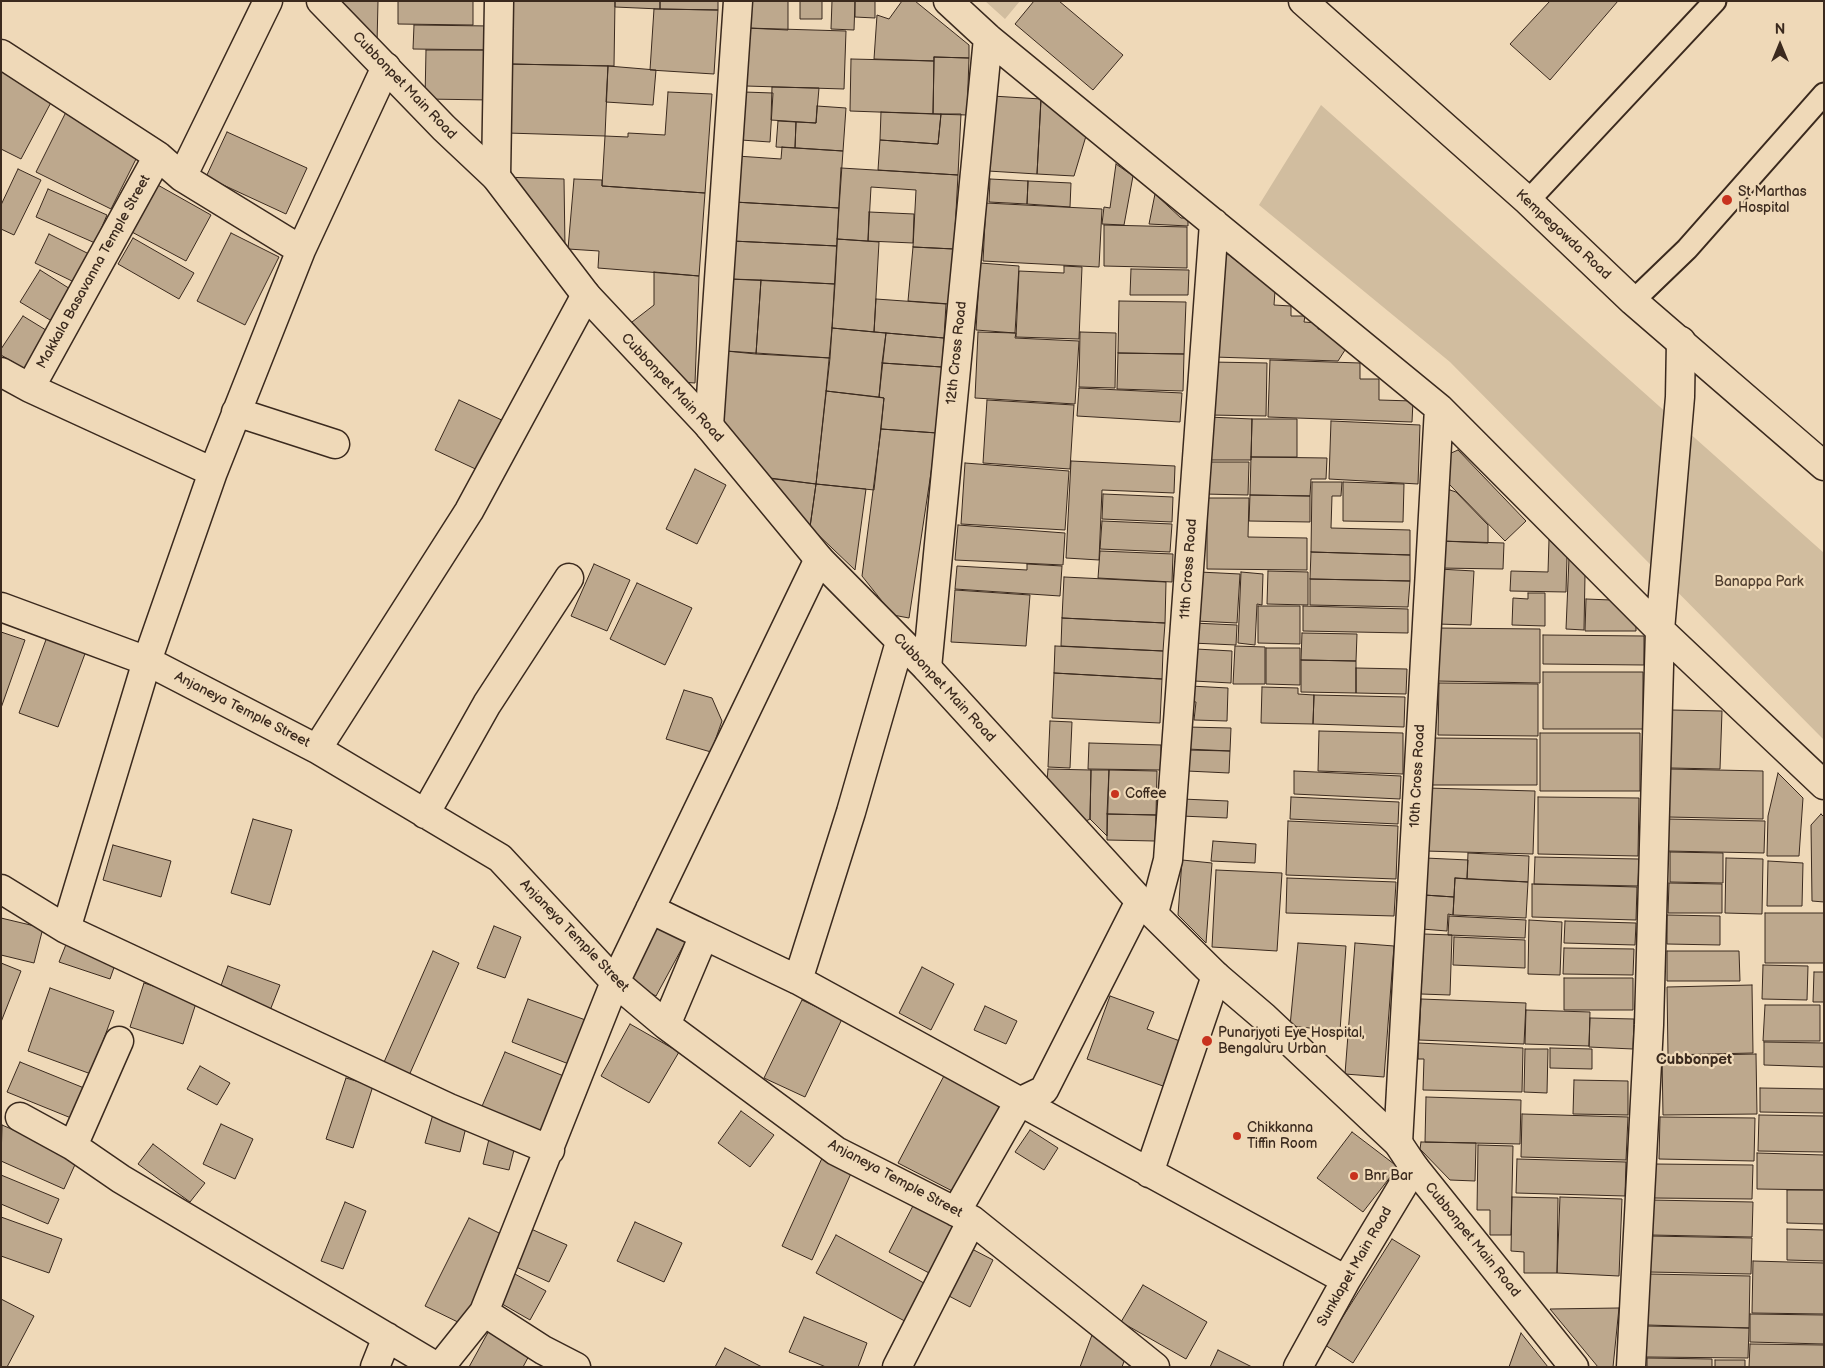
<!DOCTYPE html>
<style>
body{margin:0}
#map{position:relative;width:1825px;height:1368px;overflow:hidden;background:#efd9b8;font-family:"Balsamiq Sans",sans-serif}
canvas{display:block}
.frame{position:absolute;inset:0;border:2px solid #3b2a1e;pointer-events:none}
.north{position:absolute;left:1755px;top:20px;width:50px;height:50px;-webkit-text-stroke:4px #efd9b8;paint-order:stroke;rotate:0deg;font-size:14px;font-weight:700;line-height:20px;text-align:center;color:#3b2a1e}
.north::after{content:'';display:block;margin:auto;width:18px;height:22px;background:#3b2a1e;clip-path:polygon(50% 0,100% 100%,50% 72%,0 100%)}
</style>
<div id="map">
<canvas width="1825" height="1368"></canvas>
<div class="frame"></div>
<div class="north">N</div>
</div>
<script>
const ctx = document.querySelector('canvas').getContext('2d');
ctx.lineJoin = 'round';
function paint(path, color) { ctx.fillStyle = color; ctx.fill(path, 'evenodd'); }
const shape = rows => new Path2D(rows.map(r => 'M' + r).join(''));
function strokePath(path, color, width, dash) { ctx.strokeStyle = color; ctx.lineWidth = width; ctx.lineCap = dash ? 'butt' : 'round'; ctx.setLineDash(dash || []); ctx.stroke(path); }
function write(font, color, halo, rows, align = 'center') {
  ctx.font = font + ' "Balsamiq Sans",sans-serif'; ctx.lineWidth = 4.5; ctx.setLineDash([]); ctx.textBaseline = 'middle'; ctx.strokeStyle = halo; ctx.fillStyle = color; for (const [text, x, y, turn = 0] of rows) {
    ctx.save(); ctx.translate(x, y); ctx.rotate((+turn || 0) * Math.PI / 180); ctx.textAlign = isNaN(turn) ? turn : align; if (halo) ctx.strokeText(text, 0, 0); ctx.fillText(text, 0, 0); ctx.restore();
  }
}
paint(shape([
 [985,1,1020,1,1005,19],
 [1321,105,1824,553,1824,740,1450,362,1259,205]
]), '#d1bd9f');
const building = shape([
 [336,1,378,1,377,44,336,1],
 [398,1,473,1,473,25,398,24,398,1],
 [509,1,615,1,614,66,509,64,509,1],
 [615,1,660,1,660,9,615,7,615,1],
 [660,1,718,1,718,10,660,9,660,1],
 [748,1,788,1,788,30,747,28,748,1],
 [800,1,822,1,822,19,800,19,800,1],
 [832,1,855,1,854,30,831,29,832,1],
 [855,1,875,1,875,18,855,17,855,1],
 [902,1,915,1,969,45,969,58,934,57,934,61,874,59,877,15,889,19,902,1],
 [1034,1,1059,1,1123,55,1093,90,1015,24,1034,1],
 [1550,1,1618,1,1550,80,1510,44,1550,1],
 [654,9,718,10,714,74,650,70,654,9],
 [414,25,490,26,490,50,413,49,414,25],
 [747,28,846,31,844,89,746,86,747,28],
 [426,50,490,50,491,100,425,99,426,50],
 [934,57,969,58,967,115,933,114,934,57],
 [851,59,934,61,933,114,850,111,851,59],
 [509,64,608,66,605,136,507,133,509,64],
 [1,65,56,93,21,159,1,149,1,65],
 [608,66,656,70,653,105,606,102,608,66],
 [772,87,819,88,816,123,771,120,772,87],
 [668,92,712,94,705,193,602,186,605,136,628,137,628,133,665,135,668,92],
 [744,92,773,93,770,142,741,140,744,92],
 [992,96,1041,99,1037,174,988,171,992,96],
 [1041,99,1086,136,1074,176,1037,174,1041,99],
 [817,106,846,108,843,151,795,148,796,122,816,123,817,106],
 [67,110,142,147,111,209,36,172,67,110],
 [881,112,941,114,938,144,880,140,881,112],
 [941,114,961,114,958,175,878,170,880,140,938,144,941,114],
 [778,121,796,122,795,148,776,147,778,121],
 [227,132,307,168,286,214,206,177,227,132],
 [782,147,843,151,839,208,734,202,737,156,781,159,782,147],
 [1116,164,1133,176,1124,225,1102,224,1104,207,1110,208,1116,164],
 [841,168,958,175,954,249,913,247,916,190,871,187,868,241,837,239,841,168],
 [18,169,41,180,14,235,1,229,1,205,18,169],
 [502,177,564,179,565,247,502,177],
 [574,179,602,180,602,186,705,193,699,276,598,268,599,251,568,249,574,179],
 [990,179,1028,181,1027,204,989,202,990,179],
 [1028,181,1071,183,1070,207,1027,204,1028,181],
 [156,184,211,215,186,261,130,231,156,184],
 [48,189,107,215,95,243,36,217,48,189],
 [1155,194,1181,218,1188,218,1188,226,1149,224,1155,194],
 [734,202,839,208,837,246,732,241,734,202],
 [986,203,1102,209,1099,267,983,261,986,203],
 [869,212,914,214,913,243,868,241,869,212],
 [1104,225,1187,227,1187,268,1104,266,1104,225],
 [231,233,279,257,245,325,197,301,231,233],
 [49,234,89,254,74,282,35,263,49,234],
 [133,238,194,273,179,299,118,264,133,238],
 [837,239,879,242,874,332,832,328,837,239],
 [732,241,837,246,835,284,730,279,732,241],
 [913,247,954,249,950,304,908,301,913,247],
 [1225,252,1275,291,1274,305,1291,306,1291,316,1305,316,1304,322,1318,323,1318,329,1325,330,1345,350,1338,361,1214,357,1225,252],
 [980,263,1019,266,1015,333,976,330,980,263],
 [1064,266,1082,267,1079,339,1016,337,1019,271,1064,273,1064,266],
 [1131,269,1189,270,1188,295,1130,295,1131,269],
 [40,270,75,292,55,323,20,302,40,270],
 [654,272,699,276,695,383,680,382,632,322,654,305,654,272],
 [730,279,761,280,756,354,726,351,730,279],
 [761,280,835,284,830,358,756,354,761,280],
 [876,299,946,304,944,338,874,332,876,299],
 [1119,301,1186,302,1184,354,1118,353,1119,301],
 [23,316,54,335,30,372,1,355,1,349,23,316],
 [832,328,886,333,879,397,826,391,832,328],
 [978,332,1016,333,1015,338,1079,341,1075,404,975,398,978,332],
 [1080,332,1116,333,1115,388,1079,387,1080,332],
 [886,333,944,338,942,367,882,363,886,333],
 [726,351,830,358,816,484,758,477,720,432,726,351],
 [1118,353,1184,354,1183,391,1117,389,1118,353],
 [1270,360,1360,363,1360,379,1379,379,1379,400,1413,401,1412,422,1268,417,1270,360],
 [1211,362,1267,363,1266,416,1210,415,1211,362],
 [882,363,942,367,937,433,881,429,884,398,879,397,882,363],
 [1079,388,1182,393,1180,422,1077,416,1079,388],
 [826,391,884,398,874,490,816,484,826,391],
 [459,400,508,423,484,473,435,450,459,400],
 [987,400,1074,405,1070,469,983,463,987,400],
 [1208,417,1252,419,1251,460,1207,460,1208,417],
 [1252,419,1297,419,1297,457,1251,457,1252,419],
 [1331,421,1420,425,1418,484,1329,479,1331,421],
 [881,429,937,433,909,618,893,615,862,576,881,429],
 [1458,450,1526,521,1505,541,1449,484,1449,454,1458,450],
 [1251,457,1327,458,1326,479,1311,479,1310,496,1250,495,1251,457],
 [1071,461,1175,466,1174,493,1102,490,1099,560,1066,558,1071,461],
 [1205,462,1249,462,1248,495,1204,494,1205,462],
 [965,463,1069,471,1065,530,961,524,965,463],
 [695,469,726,485,697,544,666,529,695,469],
 [770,478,816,484,810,527,770,478],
 [1312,482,1342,482,1341,496,1332,496,1331,528,1410,530,1410,555,1311,552,1312,482],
 [1343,482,1404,484,1403,522,1343,521,1343,482],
 [816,484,866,489,855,570,810,527,816,484],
 [1450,490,1456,492,1488,525,1488,543,1441,541,1446,491,1450,490],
 [1103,494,1173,497,1172,522,1102,519,1103,494],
 [1250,495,1310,496,1310,522,1249,521,1250,495],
 [1207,498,1249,498,1248,537,1307,538,1307,570,1207,569,1207,498],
 [1102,521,1172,524,1170,552,1100,549,1102,521],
 [958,525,1065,533,1063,565,955,560,958,525],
 [1549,540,1567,557,1566,592,1510,591,1511,571,1548,572,1549,540],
 [1441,541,1504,543,1503,569,1439,568,1441,541],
 [1100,551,1173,554,1172,582,1098,578,1100,551],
 [1311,552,1410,555,1410,581,1310,579,1311,552],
 [1569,558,1585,575,1584,630,1566,629,1569,558],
 [594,564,630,580,607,631,571,616,594,564],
 [1027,564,1062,566,1060,596,955,589,957,566,1027,570,1027,564],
 [1439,569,1474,571,1471,625,1437,624,1439,569],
 [1268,571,1308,572,1308,605,1267,604,1268,571],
 [1199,572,1240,574,1237,623,1196,621,1199,572],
 [1241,572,1263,574,1262,605,1257,604,1255,645,1238,643,1241,572],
 [1064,577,1166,582,1165,623,1062,618,1064,577],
 [1310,579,1410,581,1408,607,1310,605,1310,579],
 [637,583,692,608,665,665,610,639,637,583],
 [955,590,1030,595,1026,646,951,642,955,590],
 [1528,593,1545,593,1545,626,1512,625,1513,598,1528,599,1528,593],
 [1586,599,1611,600,1636,626,1636,631,1585,631,1586,599],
 [1258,606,1300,606,1300,644,1258,643,1258,606],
 [1303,606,1408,609,1408,633,1303,631,1303,606],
 [1062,618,1165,623,1163,651,1061,646,1062,618],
 [1193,623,1237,625,1236,645,1192,643,1193,623],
 [1436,628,1540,629,1540,683,1436,681,1436,628],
 [1,632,25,640,1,708,1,632],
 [1302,633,1357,634,1356,661,1301,660,1302,633],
 [1543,635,1644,636,1644,665,1543,664,1543,635],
 [47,637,86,651,58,727,19,713,47,637],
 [1055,646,1163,651,1162,679,1054,673,1055,646],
 [1235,646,1265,647,1265,684,1233,684,1235,646],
 [1266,648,1300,648,1300,685,1266,684,1266,648],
 [1196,649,1232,651,1231,683,1194,681,1196,649],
 [1301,660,1356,661,1356,693,1301,692,1301,660],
 [1356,668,1407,669,1406,694,1356,693,1356,668],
 [1543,672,1643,672,1643,729,1543,729,1543,672],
 [1054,673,1162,679,1160,723,1052,718,1054,673],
 [1439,683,1538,684,1538,736,1438,735,1439,683],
 [1190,686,1228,688,1227,721,1194,720,1196,702,1190,701,1190,686],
 [1262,687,1298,688,1298,694,1314,695,1313,724,1261,723,1262,687],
 [684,690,712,698,722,721,711,752,666,739,684,690],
 [1314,695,1405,697,1404,727,1313,724,1314,695],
 [1671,710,1722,711,1720,769,1670,768,1671,710],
 [1050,721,1072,722,1070,768,1048,767,1050,721],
 [1187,727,1231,728,1230,751,1187,749,1187,727],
 [1319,731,1403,733,1403,774,1318,771,1319,731],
 [1540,733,1640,733,1640,791,1540,791,1540,733],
 [1431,738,1537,739,1537,785,1431,785,1431,738],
 [1089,743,1161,745,1161,770,1088,769,1089,743],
 [1187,750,1230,751,1229,773,1187,771,1187,750],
 [1048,769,1091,770,1090,819,1086,821,1047,781,1048,769],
 [1670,769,1763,771,1763,819,1668,817,1670,769],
 [1091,770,1109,770,1107,836,1090,819,1091,770],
 [1109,770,1157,771,1156,815,1107,814,1109,770],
 [1294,771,1401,776,1400,799,1294,794,1294,771],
 [1778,773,1803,798,1799,856,1767,856,1768,816,1778,773],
 [1427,788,1535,791,1533,854,1425,851,1427,788],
 [1291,797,1399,802,1398,824,1290,819,1291,797],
 [1538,797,1639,798,1638,856,1538,854,1538,797],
 [1182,799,1228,801,1227,818,1181,816,1182,799],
 [1107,814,1156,815,1155,841,1107,840,1107,814],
 [1821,814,1824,817,1824,902,1812,901,1811,825,1821,814],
 [253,819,292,830,270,905,231,893,253,819],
 [1666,819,1765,821,1764,853,1666,851,1666,819],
 [1288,821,1398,826,1396,879,1286,875,1288,821],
 [1213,841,1256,844,1255,863,1211,861,1213,841],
 [113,845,171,861,161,897,103,880,113,845],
 [1670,852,1723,853,1723,883,1670,882,1670,852],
 [1468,853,1529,856,1528,882,1467,879,1468,853],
 [1535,857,1639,859,1638,886,1534,884,1535,857],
 [1425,858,1468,860,1467,879,1455,878,1454,897,1424,895,1425,858],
 [1726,858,1763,859,1762,914,1725,913,1726,858],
 [1182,860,1212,863,1206,943,1178,915,1182,860],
 [1768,861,1803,863,1802,906,1767,906,1768,861],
 [1216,870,1282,873,1277,951,1212,947,1216,870],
 [1287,878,1396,882,1394,916,1286,913,1287,878],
 [1455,878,1528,882,1526,918,1453,915,1455,878],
 [1669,883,1722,884,1722,913,1668,913,1669,883],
 [1532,884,1637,887,1636,920,1532,917,1532,884],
 [1424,895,1454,897,1453,915,1448,914,1447,931,1422,929,1424,895],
 [1765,913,1824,913,1824,963,1765,963,1765,913],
 [1667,915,1720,916,1720,945,1667,944,1667,915],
 [1449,916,1526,920,1525,938,1448,935,1449,916],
 [1,918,43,928,34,963,1,955,1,918],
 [1529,920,1562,922,1560,975,1528,974,1529,920],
 [654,921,687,939,656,996,623,978,654,921],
 [1565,921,1636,923,1635,945,1564,943,1565,921],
 [494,926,521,937,505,978,477,968,494,926],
 [1424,934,1452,935,1450,995,1421,994,1424,934],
 [1454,937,1525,940,1525,968,1453,965,1454,937],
 [67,942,117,959,110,979,59,962,67,942],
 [1298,943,1346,946,1340,1031,1290,1026,1298,943],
 [1355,943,1394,946,1384,1077,1345,1074,1355,943],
 [1564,948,1634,949,1633,975,1563,974,1564,948],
 [433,951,459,963,407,1080,381,1069,433,951],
 [1667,951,1739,951,1740,981,1667,981,1667,951],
 [1,963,21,971,1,1022,1,963],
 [1763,965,1808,966,1807,1000,1762,999,1763,965],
 [228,966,280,985,269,1013,218,994,228,966],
 [922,967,954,984,931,1030,899,1013,922,967],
 [1814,972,1824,972,1824,1002,1813,1002,1814,972],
 [1564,978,1633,978,1633,1010,1564,1010,1564,978],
 [144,983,197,1000,183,1044,130,1027,144,983],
 [1752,985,1753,1053,1668,1055,1667,987,1752,985],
 [50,988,114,1011,91,1074,28,1051,50,988],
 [1110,996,1154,1012,1147,1029,1180,1041,1163,1086,1087,1059,1110,996],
 [528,999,591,1022,574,1066,512,1042,528,999],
 [1421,999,1526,1003,1524,1044,1419,1040,1421,999],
 [802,1000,842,1019,805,1097,764,1078,802,1000],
 [1765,1005,1820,1005,1820,1041,1763,1041,1765,1005],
 [985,1006,1017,1021,1006,1044,974,1030,985,1006],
 [1526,1010,1590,1012,1589,1046,1525,1044,1526,1010],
 [1590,1018,1634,1019,1633,1049,1589,1047,1590,1018],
 [630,1024,679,1052,649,1103,601,1076,630,1024],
 [1764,1042,1824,1043,1824,1067,1764,1065,1764,1042],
 [1418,1043,1523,1048,1522,1092,1423,1090,1424,1059,1418,1059,1418,1043],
 [1550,1048,1592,1049,1592,1069,1550,1068,1550,1048],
 [1525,1049,1548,1049,1547,1093,1524,1092,1525,1049],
 [505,1052,571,1079,547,1139,480,1111,505,1052],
 [1756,1054,1757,1114,1663,1115,1662,1056,1756,1054],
 [20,1062,89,1090,76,1120,7,1092,20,1062],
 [200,1066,230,1083,217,1105,187,1089,200,1066],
 [945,1074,1006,1106,960,1195,898,1163,945,1074],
 [346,1078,373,1086,353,1148,326,1139,346,1078],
 [1574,1080,1628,1081,1628,1115,1573,1114,1574,1080],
 [1760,1088,1824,1089,1824,1113,1760,1112,1760,1088],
 [1426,1097,1521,1100,1520,1144,1425,1142,1426,1097],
 [741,1111,774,1135,750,1167,718,1143,741,1111],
 [433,1114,467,1123,460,1152,425,1143,433,1114],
 [1522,1114,1628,1117,1626,1160,1521,1157,1522,1114],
 [1759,1115,1824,1116,1824,1152,1758,1151,1759,1115],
 [1660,1117,1755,1118,1754,1161,1659,1159,1660,1117],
 [221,1124,253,1139,235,1179,203,1164,221,1124],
 [2,1125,78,1158,64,1189,1,1161,2,1125],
 [1030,1130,1058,1148,1044,1170,1015,1152,1030,1130],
 [1352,1132,1398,1167,1363,1212,1317,1178,1352,1132],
 [490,1135,516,1142,509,1170,483,1164,490,1135],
 [1421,1142,1476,1143,1475,1181,1450,1180,1420,1149,1421,1142],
 [153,1144,205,1183,190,1202,138,1164,153,1144],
 [1478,1145,1513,1146,1511,1235,1490,1235,1490,1210,1477,1210,1478,1145],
 [1757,1153,1824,1155,1824,1190,1757,1189,1757,1153],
 [823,1156,853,1169,812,1260,782,1246,823,1156],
 [1517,1159,1626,1162,1625,1196,1516,1193,1517,1159],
 [1653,1164,1753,1165,1752,1199,1653,1198,1653,1164],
 [1,1175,59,1199,48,1224,1,1204,1,1175],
 [1787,1190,1824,1190,1824,1224,1787,1223,1787,1190],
 [1512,1197,1558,1198,1557,1273,1524,1273,1524,1252,1511,1251,1512,1197],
 [1560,1197,1622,1199,1619,1276,1557,1273,1560,1197],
 [1650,1200,1753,1202,1752,1237,1650,1235,1650,1200],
 [345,1202,366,1211,343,1269,321,1261,345,1202],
 [914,1204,957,1225,931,1274,889,1252,914,1204],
 [1,1217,62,1239,49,1273,1,1256,1,1217],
 [469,1218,509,1238,466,1326,425,1306,469,1218],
 [635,1222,682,1243,664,1282,617,1261,635,1222],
 [531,1229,567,1245,549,1282,514,1266,531,1229],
 [1787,1229,1824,1230,1824,1261,1787,1260,1787,1229],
 [836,1235,933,1288,912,1325,816,1273,836,1235],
 [1650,1236,1752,1238,1751,1274,1649,1272,1650,1236],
 [1392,1239,1420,1256,1353,1363,1325,1345,1392,1239],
 [970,1248,993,1260,970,1307,947,1295,970,1248],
 [1753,1261,1824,1263,1824,1314,1752,1313,1753,1261],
 [513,1273,546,1291,530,1320,497,1301,513,1273],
 [1648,1274,1750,1276,1749,1328,1647,1325,1648,1274],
 [1143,1285,1207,1322,1186,1359,1121,1322,1143,1285],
 [1,1299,34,1316,7,1367,1,1367,1,1299],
 [1619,1308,1613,1367,1598,1367,1550,1309,1619,1308],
 [1750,1314,1824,1315,1824,1344,1750,1342,1750,1314],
 [804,1317,867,1343,858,1367,826,1367,789,1352,804,1317],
 [1646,1326,1749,1328,1748,1358,1646,1357,1646,1326],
 [491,1327,532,1350,523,1367,469,1367,491,1327],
 [1521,1333,1548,1367,1509,1367,1521,1333],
 [1092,1335,1128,1350,1122,1367,1080,1367,1092,1335],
 [1750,1344,1824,1345,1824,1367,1749,1367,1750,1344],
 [725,1348,762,1367,715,1367,725,1348],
 [1218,1350,1252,1367,1210,1367,1218,1350],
 [1647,1358,1712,1359,1712,1367,1647,1367,1647,1358],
 [1715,1360,1745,1360,1745,1367,1715,1367,1715,1360]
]);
paint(building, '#bda88d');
strokePath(building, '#3b2a1e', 1);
const lane = shape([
 [1528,201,1715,1],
 [1633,301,1687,249,1824,94]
]);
const street = shape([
 [948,1,988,38,1439,408,1660,630,1824,785],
 [1,54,158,156,182,177,301,250],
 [182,177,268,1],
 [496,177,499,1],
 [1,372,30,388,213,472],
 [30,388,158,156],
 [236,412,335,444],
 [709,426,738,1],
 [1,607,147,661,317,749,500,858,615,982,666,1025,836,1151,972,1220,1155,1367],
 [927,668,988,38],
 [317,749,469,511,586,295],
 [425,814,487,704,569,578],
 [1,889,66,929,147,661,213,472,301,250,386,67],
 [650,909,704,935],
 [1154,913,1168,860,1214,223],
 [66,929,449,1108,550,1150],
 [798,980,851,812,900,642],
 [666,1025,704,935,798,980,1346,1280],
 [20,1117,73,1146,121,1179,437,1367],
 [1398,1143,1439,408],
 [73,1146,119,1041],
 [1149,1173,1216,976],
 [956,1212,1019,1102,1044,1090,1140,901],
 [484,1312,543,1350,576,1367],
 [375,1367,387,1337],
 [440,1367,484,1312,615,982,819,559],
 [897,1367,972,1220],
 [1298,1367,1346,1280,1414,1167],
 [1631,1367,1649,1025,1660,630,1680,397,1681,341]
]);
const secondary = shape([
 [321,1,444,128,496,177,586,295,709,426,819,559,927,668,1140,901,1216,976,1264,1017,1398,1143,1414,1167,1574,1367]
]);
const primary = shape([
 [1303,1,1528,201,1633,301,1824,466]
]);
strokePath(lane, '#3b2a1e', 25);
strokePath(street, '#3b2a1e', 31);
strokePath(secondary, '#3b2a1e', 31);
strokePath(primary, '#3b2a1e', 31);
strokePath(lane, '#efd9b8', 21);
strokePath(street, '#efd9b8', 28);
strokePath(secondary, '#efd9b8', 28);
strokePath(primary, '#efd9b8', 28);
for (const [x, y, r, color] of [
 [1727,200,6,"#c8321e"],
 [1115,794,5,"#c8321e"],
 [1207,1041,6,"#c8321e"],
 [1237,1136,5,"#c8321e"],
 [1354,1176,5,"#c8321e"]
]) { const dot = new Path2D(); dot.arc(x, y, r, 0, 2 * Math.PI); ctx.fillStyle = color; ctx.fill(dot); strokePath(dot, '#efd9b8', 2); }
write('14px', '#3b2a1e', '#efd9b8', [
 ["Cubbonpet Main Road",404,86,46],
 ["Kempegowda Road",1563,235,43],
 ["Makkala Basavanna Temple Street",94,272,-61],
 ["12th Cross Road",957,353,-84],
 ["Cubbonpet Main Road",672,388,47],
 ["11th Cross Road",1189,569,-86],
 ["Cubbonpet Main Road",944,688,47],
 ["Anjaneya Temple Street",242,710,27],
 ["10th Cross Road",1418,776,-87],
 ["Anjaneya Temple Street",574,936,46],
 ["Anjaneya Temple Street",895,1179,28],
 ["Cubbonpet Main Road",1472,1240,51],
 ["Sunklapet Main Road",1355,1267,-60]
]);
write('14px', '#3b2a1e', '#efd9b8', [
 ["St Marthas",1738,192],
 ["Hospital",1738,208],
 ["Coffee",1125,794],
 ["Punarjyoti Eye Hospital,",1218,1033],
 ["Bengaluru Urban",1218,1049],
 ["Chikkanna",1247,1128],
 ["Tiffin Room",1247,1144],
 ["Bnr Bar",1364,1176]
], 'left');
write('14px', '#524031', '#efd9b8', [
 ["Banappa Park",1759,582]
]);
write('bold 15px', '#3b2a1e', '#efd9b8', [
 ["Cubbonpet",1694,1060]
]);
</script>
